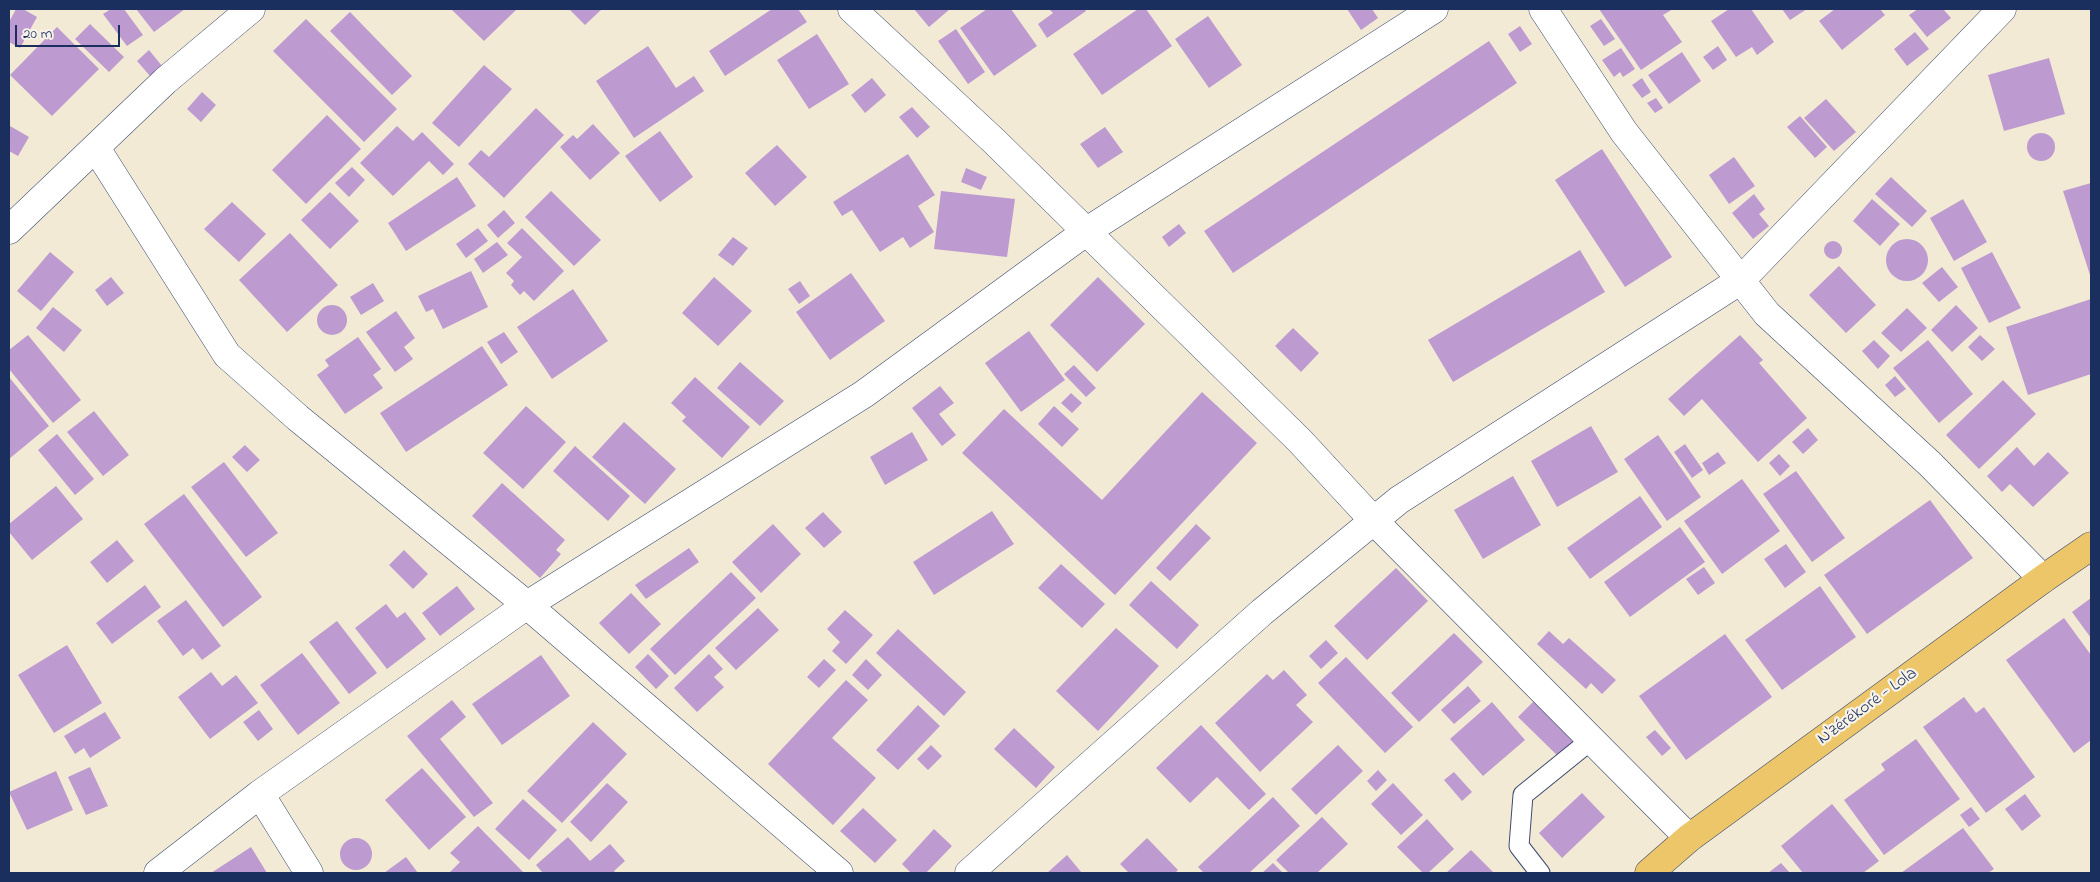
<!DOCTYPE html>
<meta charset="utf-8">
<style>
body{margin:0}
#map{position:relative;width:2100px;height:882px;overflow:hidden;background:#f2ead4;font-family:"Indie Flower",sans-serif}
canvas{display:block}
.frame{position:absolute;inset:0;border:10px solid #1b2f5e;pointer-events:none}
.scale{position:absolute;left:15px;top:25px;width:105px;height:22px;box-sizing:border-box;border:2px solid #1b2f5e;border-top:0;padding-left:6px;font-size:15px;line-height:18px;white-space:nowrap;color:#1b2f5e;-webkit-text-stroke:4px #f7f3e8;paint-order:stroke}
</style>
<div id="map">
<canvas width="2100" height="882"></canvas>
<div class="frame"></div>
<div class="scale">20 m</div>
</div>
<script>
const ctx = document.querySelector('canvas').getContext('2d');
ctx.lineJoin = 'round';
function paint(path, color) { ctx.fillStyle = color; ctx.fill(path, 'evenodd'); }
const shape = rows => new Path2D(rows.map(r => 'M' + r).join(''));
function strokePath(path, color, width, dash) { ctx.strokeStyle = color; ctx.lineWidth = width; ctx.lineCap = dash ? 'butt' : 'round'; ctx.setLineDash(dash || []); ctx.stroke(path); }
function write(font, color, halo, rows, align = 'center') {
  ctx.font = font + ' "Indie Flower",sans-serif'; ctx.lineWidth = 4.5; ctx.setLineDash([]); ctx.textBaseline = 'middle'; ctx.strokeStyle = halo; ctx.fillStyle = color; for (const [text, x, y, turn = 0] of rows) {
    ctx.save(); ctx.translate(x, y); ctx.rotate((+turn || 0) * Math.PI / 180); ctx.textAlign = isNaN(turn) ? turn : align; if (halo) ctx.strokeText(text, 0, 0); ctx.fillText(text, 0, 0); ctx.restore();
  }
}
paint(shape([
 [16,9,23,9,37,17,20,48,9,42,9,22],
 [111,9,124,9,143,35,127,46,103,14],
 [136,9,185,9,154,32],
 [451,9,517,9,484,41],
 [569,9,602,9,585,25],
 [772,9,798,9,807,22,725,76,709,51],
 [914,9,950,9,929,27],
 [987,9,1011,9,1037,46,994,76,960,28],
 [1049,9,1084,9,1086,11,1047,38,1038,24,1053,13],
 [1138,9,1146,9,1172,46,1102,95,1073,54],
 [1347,9,1372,9,1378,18,1361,30],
 [1599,9,1673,9,1663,15,1682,42,1641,70],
 [1729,9,1751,9,1774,42,1757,55,1752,47,1736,57,1711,21],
 [1782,9,1807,9,1790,20],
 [1835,9,1880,9,1885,15,1842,50,1819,21],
 [1918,9,1943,9,1951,18,1927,37,1909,15],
 [350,12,412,76,392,95,330,31],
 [1208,16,1242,65,1209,88,1175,39],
 [306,19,397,109,364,142,273,51],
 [1601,19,1615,39,1604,46,1590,26],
 [90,24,124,57,109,72,75,39],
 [1520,26,1532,44,1520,52,1508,34],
 [57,27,99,69,52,116,10,75],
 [956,29,985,72,968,84,938,41],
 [1915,32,1929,49,1907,66,1894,49],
 [817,34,849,84,809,109,777,60],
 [1489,41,1517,83,1233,273,1204,231],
 [648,46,676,88,694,76,704,91,634,138,596,81],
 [1718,46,1727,60,1713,70,1703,57],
 [1621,48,1635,69,1623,77,1620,72,1614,77,1602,60],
 [149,50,162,66,150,76,137,61],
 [1682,52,1701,81,1669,104,1648,75],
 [2049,58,2065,114,2004,131,1988,75],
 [484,65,512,89,459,147,432,123],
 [872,78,886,95,865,113,851,95],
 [1642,78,1651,92,1642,98,1632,85],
 [202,92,216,105,201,122,187,109],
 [1656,98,1663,108,1655,113,1647,103],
 [1826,99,1856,132,1834,151,1804,118],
 [912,107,930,127,917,138,899,117],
 [536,108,564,135,504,198,468,164,481,150,489,157],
 [327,115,361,149,306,204,272,170],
 [1800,116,1827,147,1815,158,1787,127],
 [593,124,620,153,590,180,560,147,573,135,577,139],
 [10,126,29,137,18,156,9,151],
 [397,126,413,141,422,132,454,164,443,175,429,161,393,196,360,163],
 [1105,127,1123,152,1098,168,1080,144],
 [660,131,693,177,660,202,625,156],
 '2027 147a14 14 0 1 1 28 0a14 14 0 1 1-28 0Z',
 [777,145,807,177,775,206,745,173],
 [1602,149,1672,257,1625,287,1555,180],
 [908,154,935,195,918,206,934,232,910,248,903,237,880,252,852,210,842,216,833,202],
 [1734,157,1755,186,1729,204,1709,175],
 [352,167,365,180,349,197,335,183],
 [966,168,987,177,981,190,961,182],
 [457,177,476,206,406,251,388,223],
 [1891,177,1927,211,1912,227,1875,194],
 [2091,183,2091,274,2090,275,2063,191],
 [551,191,601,240,574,266,525,217],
 [941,191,1015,199,1007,257,934,249],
 [330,192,359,221,330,249,301,220],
 [1754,194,1765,209,1759,214,1769,226,1753,239,1732,213],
 [1872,199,1900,224,1880,246,1853,221],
 [1963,199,1987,242,1954,261,1930,218],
 [232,202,266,234,239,262,204,229],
 [504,210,515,223,498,238,487,225],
 [1179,224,1186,233,1169,247,1162,237],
 [478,228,488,241,466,258,456,244],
 [522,228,564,271,534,301,524,291,520,295,511,285,514,281,506,273,522,257,507,243],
 [290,233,338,285,287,332,239,280],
 [733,237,748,248,733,266,718,255],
 '1886 260a21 21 0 1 1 42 0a21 21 0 1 1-42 0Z',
 '1824 250a9 9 0 1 1 18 0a9 9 0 1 1-18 0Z',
 [497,242,508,255,483,273,474,259],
 [1580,250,1605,292,1453,382,1428,340],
 [50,252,74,272,41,311,17,291],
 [1992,252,2021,308,1989,323,1961,268],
 [1839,266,1876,305,1846,333,1809,295],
 [1942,267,1958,287,1939,302,1922,283],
 [471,271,488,307,443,329,433,309,426,312,418,296],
 [851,273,885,321,830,360,796,312],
 [111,277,124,293,107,306,95,290],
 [714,277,752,311,718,346,682,313],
 [1098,277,1145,324,1097,372,1050,325],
 [800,281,810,296,799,304,788,289],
 [373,283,384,301,361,315,350,297],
 [573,289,608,341,552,379,517,327],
 [2091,299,2091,374,2028,395,2006,327],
 [1956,305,1978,328,1952,352,1931,330],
 '317 320a15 15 0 1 1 30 0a15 15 0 1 1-30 0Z',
 [53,307,82,330,64,352,36,328],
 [1907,308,1927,328,1901,352,1881,333],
 [396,311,415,338,404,347,413,359,395,372,366,332],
 [1293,328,1319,353,1301,372,1275,346],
 [1029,331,1065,380,1021,412,985,363],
 [504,332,518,352,501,364,487,342],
 [28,335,81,400,53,423,9,369,9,350],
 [1740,335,1763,360,1759,363,1807,418,1758,462,1702,399,1684,416,1668,399],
 [1980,335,1995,349,1982,361,1968,347],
 [358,337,381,369,373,375,383,388,345,414,317,375,329,366,325,360],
 [1874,340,1890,356,1878,369,1862,351],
 [1928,340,1973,394,1939,423,1893,368],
 [482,346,508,385,406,452,380,413],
 [740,362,784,401,760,426,717,388],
 [1074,365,1096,388,1086,397,1064,374],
 [1895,376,1906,389,1895,397,1885,385],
 [9,377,49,426,9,459],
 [695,377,750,427,722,458,682,421,686,417,671,403],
 [2003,380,2036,414,1979,469,1946,435],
 [940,386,954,403,939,414,956,435,942,446,912,408],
 [1202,392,1257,443,1115,595,962,453,1004,409,1102,500],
 [1071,393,1082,403,1072,413,1061,403],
 [526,406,566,442,523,489,483,453],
 [1054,406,1079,429,1062,447,1038,424],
 [94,411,129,455,103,476,67,432],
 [624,422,676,469,645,504,592,457],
 [1591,426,1618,472,1557,507,1531,461],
 [1808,428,1818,440,1803,454,1792,442],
 [912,432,928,460,885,485,870,457],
 [57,434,94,479,75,495,38,450],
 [1658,435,1701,497,1667,521,1624,459],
 [1685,444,1703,470,1692,478,1674,452],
 [245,445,260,460,247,472,232,457],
 [575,446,630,496,608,521,553,471],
 [2017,447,2034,466,2048,452,2069,473,2033,507,2010,484,2002,492,1987,476],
 [1718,452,1726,463,1709,475,1702,463],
 [1779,454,1790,466,1780,476,1769,463],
 [224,462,278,533,246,557,191,487],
 [1796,471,1845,538,1812,562,1763,494],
 [1513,476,1541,525,1483,559,1454,510],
 [1742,479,1780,531,1722,574,1684,521],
 [502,483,565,540,556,550,561,554,540,578,472,516],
 [56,486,83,519,32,560,9,532,9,524],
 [184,494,262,597,223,627,144,524],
 [1640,496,1662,527,1590,579,1567,548],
 [1930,500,1973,558,1867,634,1824,575],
 [992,511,1014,544,934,595,913,562],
 [823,512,842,532,824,548,805,528],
 [773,524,801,554,761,593,732,562],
 [1196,524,1211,538,1170,581,1156,568],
 [1680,527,1705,562,1630,617,1604,582],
 [117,540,134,561,107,583,90,562],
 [1786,544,1806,572,1785,588,1764,559],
 [689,548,699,562,646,599,635,585],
 [404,550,428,574,413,589,389,565],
 [1061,564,1105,604,1082,628,1038,588],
 [1704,567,1715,583,1698,595,1686,579],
 [1396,568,1428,601,1367,660,1334,626],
 [731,572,756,598,675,675,650,649],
 [1151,581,1199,625,1177,649,1129,605],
 [145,585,161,607,112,644,96,623],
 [457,586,475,609,440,636,422,613],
 [1820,586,1856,637,1782,690,1745,640],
 [631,593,661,624,629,654,599,623],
 [2091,598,2091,638,2072,612],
 [186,600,221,646,202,660,193,648,183,656,157,621],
 [386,604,397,618,405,612,426,639,387,669,355,628],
 [758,608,779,630,736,670,715,648],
 [845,610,873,635,846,664,832,651,840,642,827,629],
 [2064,618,2091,655,2091,740,2074,753,2006,660],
 [337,621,377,673,349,694,309,642],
 [1116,628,1159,666,1098,731,1056,691],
 [898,629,966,692,944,716,876,653],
 [1549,631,1563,644,1569,638,1616,680,1602,694,1591,683,1586,689,1537,644],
 [1454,633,1483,662,1419,722,1391,693],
 [1725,634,1772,697,1686,760,1639,696],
 [1326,640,1338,653,1321,669,1309,656],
 [67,645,102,703,54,733,18,675],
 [302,653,340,703,298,735,260,685],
 [648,654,669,676,656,689,635,667],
 [709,654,723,669,714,677,724,687,697,712,674,688],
 [541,655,570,696,502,745,472,704],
 [1346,657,1413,727,1385,753,1318,683],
 [824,659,836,670,819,688,807,677],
 [866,659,882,675,868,690,852,675],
 [1284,670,1307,695,1296,705,1313,722,1260,772,1215,723,1267,674,1273,680],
 [211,672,222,686,236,675,258,703,210,739,178,697],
 [846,680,868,700,832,738,876,778,833,825,768,764],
 [1468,686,1481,701,1454,724,1441,710],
 [1964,697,1976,713,1984,707,2035,777,1986,813,1923,727],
 [452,700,466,717,440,739,493,803,474,817,407,736],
 [1535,700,1579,743,1562,760,1518,717],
 [1492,702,1525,740,1483,776,1450,739],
 [918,705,940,726,898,770,876,750],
 [259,710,273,729,258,741,243,722],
 [105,712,121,738,90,758,84,748,75,754,64,736],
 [593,722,627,754,562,823,527,791],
 [1201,725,1266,794,1249,810,1217,777,1190,803,1156,768],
 [1014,728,1055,767,1036,788,994,749],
 [1655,730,1671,748,1662,756,1646,737],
 [1916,739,1960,799,1884,855,1844,800,1885,770,1881,764],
 [931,745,942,756,928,770,917,759],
 [1338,745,1363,771,1316,815,1291,789],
 [90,767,108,806,86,815,68,777],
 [422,768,466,817,429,850,385,800],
 [1378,770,1387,780,1376,791,1367,781],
 [56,771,73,810,27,830,9,792],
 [1454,772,1472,792,1462,801,1444,780],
 [607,783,628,802,591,842,570,822],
 [1393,783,1423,815,1401,835,1371,804],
 [1582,793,1605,817,1562,858,1539,833],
 [2025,794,2041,816,2022,831,2005,809],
 [1273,797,1300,826,1249,873,1204,873,1198,867],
 [523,799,557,830,529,860,495,829],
 [1832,804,1879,861,1863,873,1803,873,1781,846],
 [1971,807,1980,819,1969,827,1960,815],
 [863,808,897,840,875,863,840,831],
 [1322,817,1348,844,1317,873,1289,873,1276,860],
 [1427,819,1454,849,1428,873,1423,873,1397,847],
 [478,826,524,873,449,873,460,862,450,853],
 [1963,828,1994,869,1988,873,1901,873],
 [934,829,952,846,926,873,911,873,902,864],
 [568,837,590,861,610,844,625,861,614,871,616,873,543,873,536,865],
 '340 854a16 16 0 1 1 32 0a16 16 0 1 1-32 0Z',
 [1147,838,1178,870,1175,873,1129,873,1120,864],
 [251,847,267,873,211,873],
 [1471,850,1494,873,1446,873],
 [1067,855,1082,873,1047,873],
 [406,857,418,873,384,873],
 [1273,863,1283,873,1262,873],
 [1781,863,1790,873,1768,873]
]), '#bd9bd0');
const service = shape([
 [1540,873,1519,846,1523,795,1591,740]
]);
const minor = shape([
 [852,9,994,141,1300,441,1374,521,1689,838],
 [1543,9,1624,132,1767,314,1930,464,2043,579],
 [96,148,227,355,298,418,527,605,839,873],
 [9,230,165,81,251,9],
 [260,794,309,873],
 [158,873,260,794,527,605,864,394,1087,231,1434,9],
 [969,873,1262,612,1399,500,1741,280,2002,9]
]);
const trunk = shape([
 [1649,873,1689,838,2043,579,2091,546]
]);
strokePath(service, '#3b4b70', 21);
strokePath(minor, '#3b4b70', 29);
strokePath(trunk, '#3b4b70', 29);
strokePath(service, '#fff', 19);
strokePath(minor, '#fff', 28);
strokePath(trunk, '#ecc669', 28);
write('18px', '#1b2f5e', '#f7f3e8', [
 ["N'zérékoré - Lola",1868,707,-36]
]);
</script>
